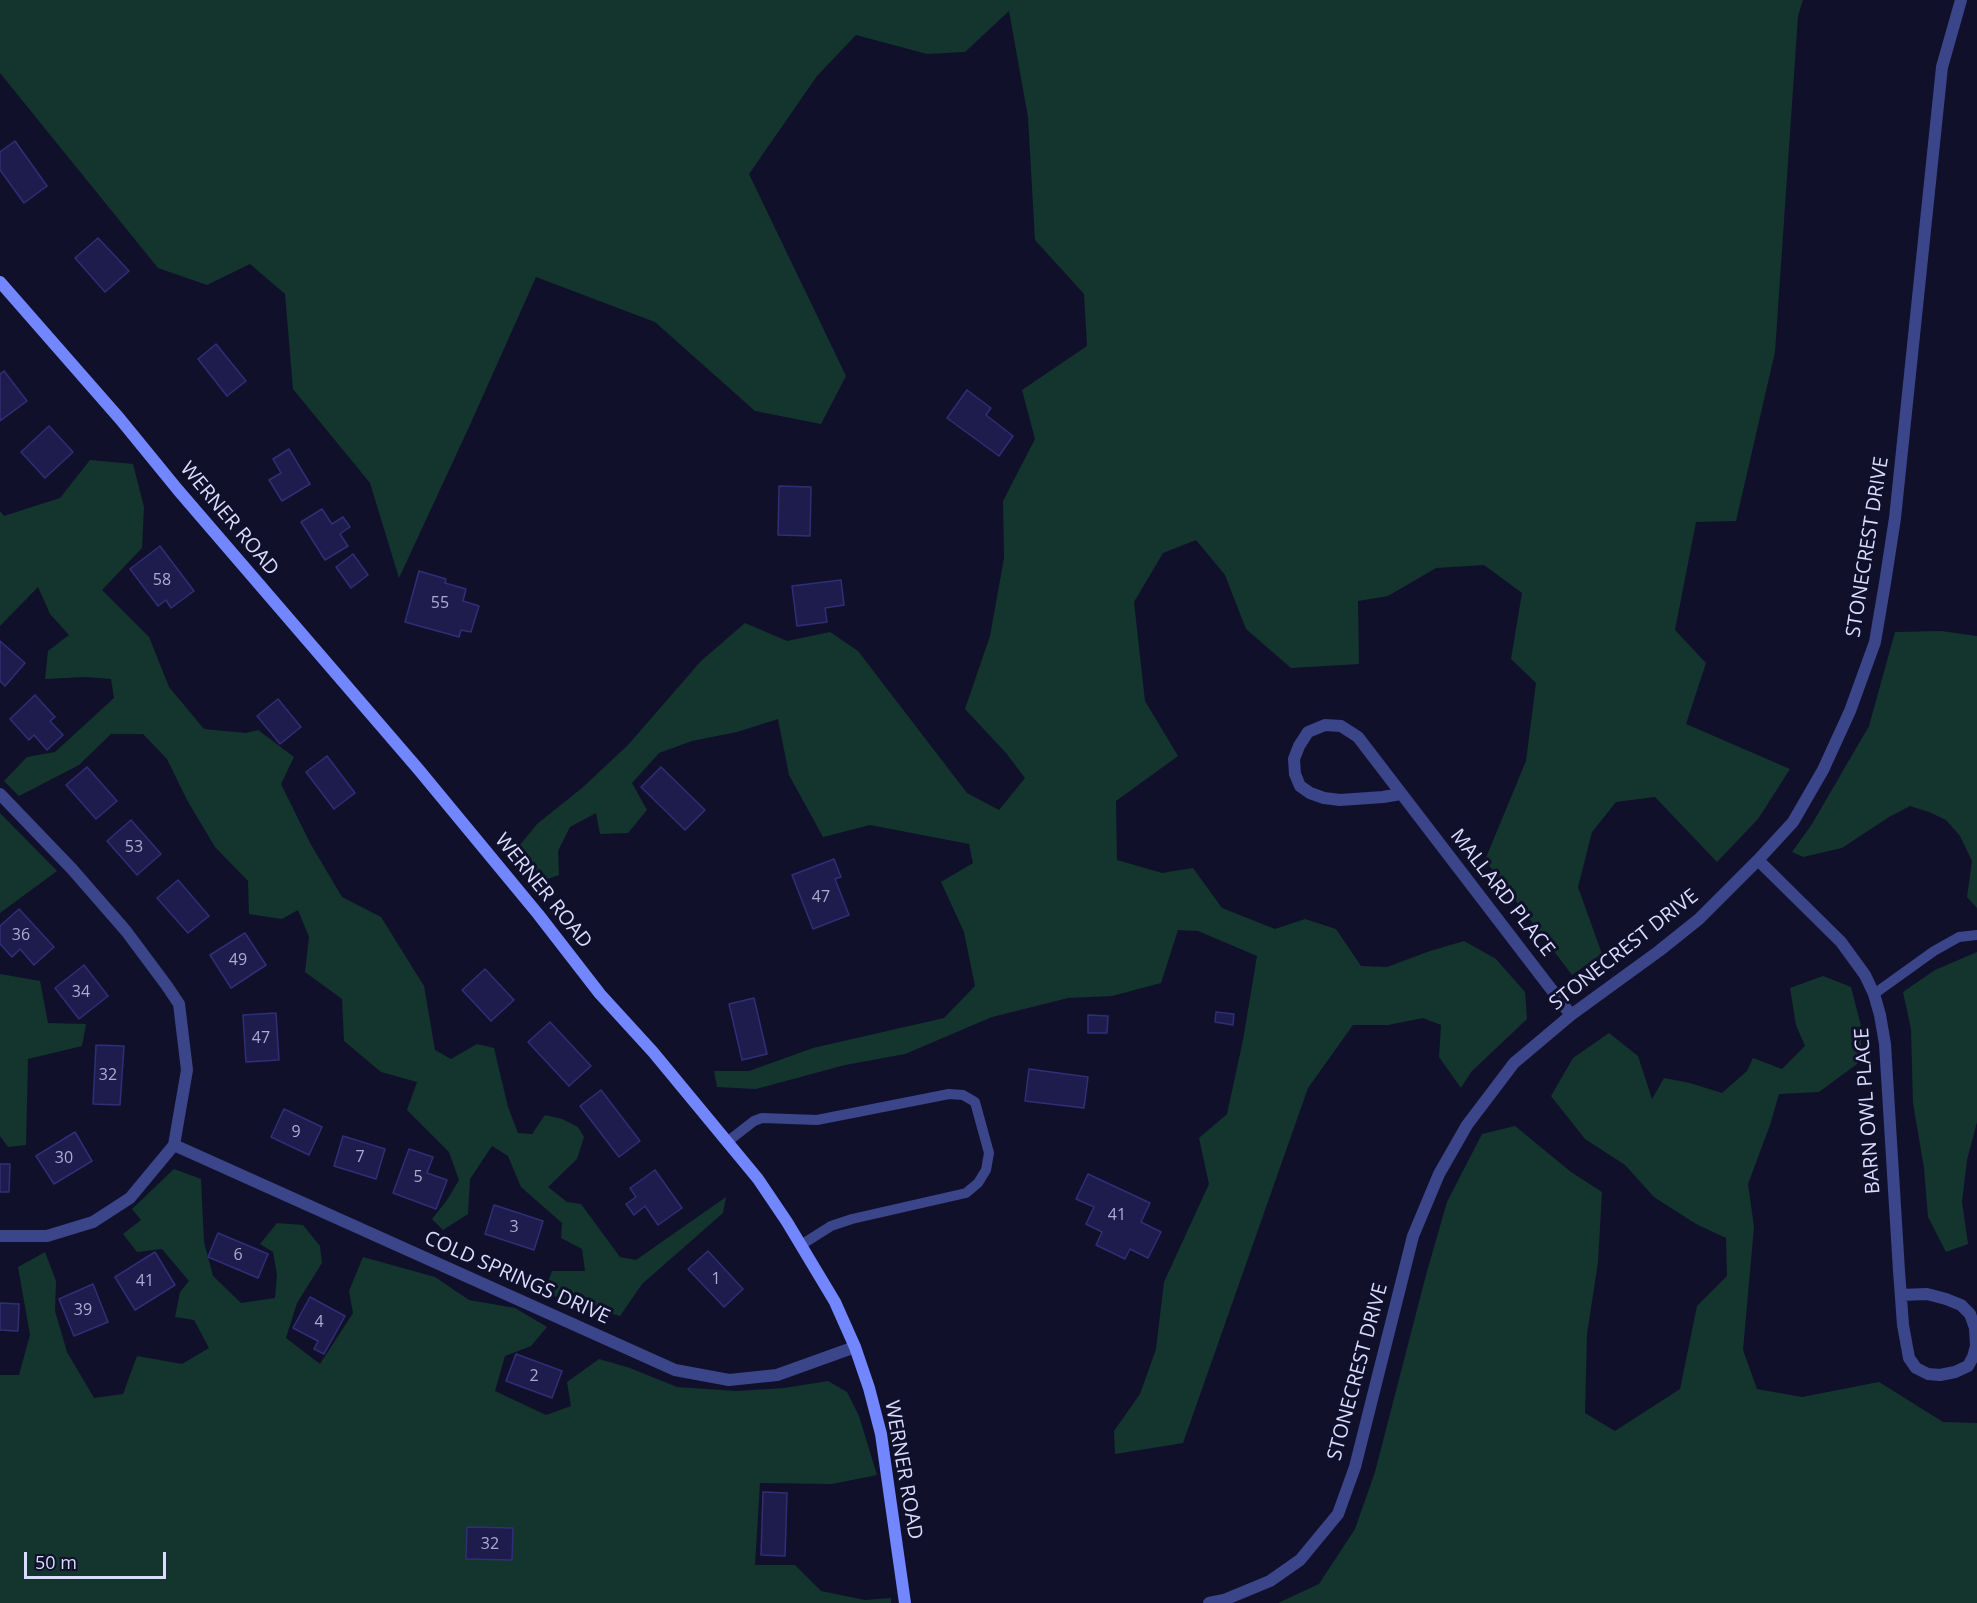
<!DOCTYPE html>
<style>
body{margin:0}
#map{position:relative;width:1977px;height:1603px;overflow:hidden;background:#11102b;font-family:"Open Sans",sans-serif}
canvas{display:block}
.scale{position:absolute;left:24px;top:1552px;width:142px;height:27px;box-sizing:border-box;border:3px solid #dadcff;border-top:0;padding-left:8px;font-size:18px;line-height:21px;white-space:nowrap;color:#dadcff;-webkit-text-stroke:4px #11102b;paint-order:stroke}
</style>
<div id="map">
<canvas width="1977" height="1603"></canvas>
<div class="scale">50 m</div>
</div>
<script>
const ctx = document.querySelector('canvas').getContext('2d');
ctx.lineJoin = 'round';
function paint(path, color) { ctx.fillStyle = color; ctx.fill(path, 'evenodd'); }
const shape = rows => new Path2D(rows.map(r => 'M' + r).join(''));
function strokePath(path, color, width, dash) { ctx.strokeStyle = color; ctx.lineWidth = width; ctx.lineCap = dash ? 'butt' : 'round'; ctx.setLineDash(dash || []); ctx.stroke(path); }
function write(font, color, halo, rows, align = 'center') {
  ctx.font = font + ' "Open Sans",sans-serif'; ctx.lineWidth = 6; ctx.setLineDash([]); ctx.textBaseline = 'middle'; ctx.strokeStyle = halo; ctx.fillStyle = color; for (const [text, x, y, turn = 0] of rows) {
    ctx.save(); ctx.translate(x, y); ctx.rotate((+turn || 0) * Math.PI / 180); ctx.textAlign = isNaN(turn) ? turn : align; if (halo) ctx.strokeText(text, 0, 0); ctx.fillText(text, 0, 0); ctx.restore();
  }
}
paint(shape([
 [0,0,1803,0,1798,16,1775,352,1736,521,1696,522,1675,630,1706,663,1686,724,1790,769,1758,819,1717,862,1655,797,1616,802,1592,832,1578,887,1602,954,1572,975,1485,860,1526,761,1536,683,1511,659,1522,593,1484,565,1436,568,1388,596,1358,601,1359,664,1291,668,1246,629,1225,575,1196,540,1163,553,1134,602,1145,701,1178,756,1116,801,1117,860,1162,873,1193,868,1222,908,1275,929,1305,919,1336,929,1361,966,1387,967,1430,951,1464,941,1496,959,1525,992,1527,1019,1471,1072,1461,1088,1439,1057,1441,1025,1423,1018,1388,1025,1353,1025,1308,1088,1183,1443,1115,1454,1114,1431,1140,1394,1156,1349,1164,1282,1209,1184,1199,1138,1227,1114,1243,1040,1257,956,1198,931,1178,930,1161,983,1112,996,1068,998,992,1017,905,1054,845,1065,756,1089,717,1087,714,1071,749,1071,813,1048,944,1018,975,986,964,932,941,882,973,863,969,844,870,825,823,837,789,775,778,719,737,732,692,741,659,753,632,783,647,810,628,833,600,834,596,813,570,827,558,851,559,875,534,884,511,856,537,824,582,788,628,745,701,661,745,623,787,641,830,632,858,651,967,793,999,810,1025,778,1006,753,965,709,990,636,1004,558,1003,501,1035,439,1022,390,1087,346,1084,294,1035,240,1028,117,1009,11,965,52,927,54,856,35,817,76,749,174,846,376,821,424,755,411,655,322,536,277,469,427,399,578,370,483,293,389,285,294,250,264,207,285,158,268,0,73],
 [90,460,133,464,144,507,142,548,102,590,149,637,169,687,204,729,246,733,258,730,294,757,281,784,310,843,342,897,381,917,424,986,435,1050,451,1059,477,1044,494,1048,508,1107,518,1133,532,1134,545,1115,562,1119,578,1127,584,1137,577,1159,548,1187,567,1202,581,1204,620,1257,636,1260,726,1197,723,1213,642,1284,620,1316,544,1293,552,1271,585,1271,582,1249,561,1238,562,1223,521,1187,508,1156,492,1146,470,1179,468,1214,443,1230,432,1219,447,1200,459,1180,449,1152,407,1110,417,1082,381,1072,344,1041,342,999,305,972,309,937,298,910,282,919,249,914,248,881,215,847,187,800,167,759,143,734,111,734,79,765,19,796,4,781,27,757,55,752,114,698,111,679,85,677,45,679,48,651,69,635,50,614,38,587,0,626,0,511,4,516,60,498],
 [1941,631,1977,636,1977,908,1967,897,1972,861,1960,836,1946,820,1929,812,1910,806,1889,817,1842,848,1803,857,1792,852,1812,824,1869,726,1895,632],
 [0,813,57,871,0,913],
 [1977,952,1977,1122,1967,1160,1962,1202,1968,1244,1946,1252,1928,1217,1924,1168,1913,1103,1911,1029,1903,992,1935,970],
 [0,974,40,981,48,1023,86,1024,82,1046,28,1059,26,1145,8,1147,0,1136],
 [1823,976,1851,987,1861,1026,1861,1061,1819,1092,1779,1094,1770,1125,1748,1184,1754,1227,1743,1350,1757,1389,1802,1397,1879,1382,1943,1422,1977,1423,1977,1603,1278,1603,1319,1584,1355,1529,1375,1472,1426,1275,1447,1202,1482,1134,1515,1126,1571,1172,1602,1192,1598,1262,1587,1334,1585,1413,1615,1431,1680,1389,1697,1306,1727,1276,1726,1238,1696,1224,1654,1197,1625,1165,1585,1139,1551,1096,1573,1058,1609,1033,1638,1056,1652,1099,1664,1078,1690,1083,1722,1093,1747,1071,1753,1058,1782,1069,1805,1046,1796,1025,1790,988],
 [174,1169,201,1179,204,1242,213,1276,241,1303,275,1298,277,1275,273,1252,260,1244,277,1223,303,1225,320,1246,322,1263,297,1303,286,1338,320,1364,353,1313,349,1291,363,1257,435,1277,469,1300,515,1308,547,1327,531,1346,505,1356,495,1391,546,1415,571,1406,567,1382,599,1359,630,1368,677,1387,737,1391,784,1388,828,1381,847,1392,859,1416,877,1475,832,1484,760,1483,755,1565,795,1565,821,1591,865,1600,891,1598,891,1603,0,1603,0,1375,19,1375,30,1335,18,1267,45,1252,56,1281,55,1311,67,1352,94,1398,123,1394,137,1356,182,1364,209,1348,194,1320,175,1317,180,1292,189,1281,162,1249,137,1252,123,1234,141,1220,132,1209]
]), '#13352e');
const building = shape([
 [15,141,47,186,24,203,0,170,0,152,15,141],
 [98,238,129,271,105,292,75,258,98,238],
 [216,344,246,381,227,396,198,359,216,344],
 [4,371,27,401,0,421,0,374,4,371],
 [967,390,991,408,986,415,1013,436,999,456,947,418,967,390],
 [49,426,73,452,45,478,21,452,49,426],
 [289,449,310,484,282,501,269,480,281,473,273,459,289,449],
 [779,486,811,487,810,536,778,535,779,486],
 [322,509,332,524,343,517,350,527,340,534,348,546,325,560,301,522,322,509],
 [160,546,194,591,171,608,166,600,158,606,130,569,160,546],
 [353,554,368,575,351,588,336,567,353,554],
 [419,571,446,579,445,583,466,589,463,601,479,606,471,632,461,630,459,637,405,622,419,571],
 [841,580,844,605,825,608,827,622,797,626,792,586,841,580],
 [0,641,25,663,5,686,0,681,0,641],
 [35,695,55,717,50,721,63,735,47,750,34,735,29,740,10,719,35,695],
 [278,699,301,727,280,744,257,716,278,699],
 [327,756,355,793,334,809,306,772,327,756],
 [87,767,117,801,96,819,66,785,87,767],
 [661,767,705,810,685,830,641,787,661,767],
 [131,820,161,854,137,875,107,841,131,820],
 [834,859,841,877,835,879,849,915,813,929,792,875,834,859],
 [178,880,209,916,188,933,157,898,178,880],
 [19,909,54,947,34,965,20,949,12,957,0,944,0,926,19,909],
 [245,933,266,965,231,988,210,955,245,933],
 [84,965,108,996,79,1019,55,988,84,965],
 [485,969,514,1000,491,1021,462,990,485,969],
 [754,998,767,1054,742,1060,729,1004,754,998],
 [1216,1012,1234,1014,1233,1025,1215,1022,1216,1012],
 [276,1013,279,1060,246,1062,243,1015,276,1013],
 [1088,1015,1108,1016,1107,1033,1088,1033,1088,1015],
 [550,1022,591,1066,569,1086,528,1042,550,1022],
 [96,1045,124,1046,120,1105,93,1104,96,1045],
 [1029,1069,1088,1077,1084,1108,1025,1101,1029,1069],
 [601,1090,640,1141,619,1157,580,1106,601,1090],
 [284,1109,322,1127,309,1155,271,1137,284,1109],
 [75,1132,92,1161,54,1184,36,1156,75,1132],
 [343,1136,385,1149,376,1179,334,1166,343,1136],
 [409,1149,433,1157,427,1173,447,1180,436,1209,393,1193,409,1149],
 [0,1164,10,1164,9,1192,0,1192,0,1164],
 [655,1170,682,1208,658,1225,645,1206,634,1215,626,1204,636,1197,630,1188,655,1170],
 [1088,1174,1150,1203,1141,1222,1161,1232,1148,1258,1130,1249,1125,1259,1096,1245,1102,1232,1086,1224,1094,1207,1076,1199,1088,1174],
 [494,1205,543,1221,534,1250,485,1234,494,1205],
 [218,1233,268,1254,258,1278,208,1257,218,1233],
 [708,1251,743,1289,724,1307,688,1269,708,1251],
 [155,1252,175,1285,135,1310,115,1277,155,1252],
 [93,1284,108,1322,74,1336,59,1299,93,1284],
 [310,1297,345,1316,324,1354,314,1349,318,1341,293,1328,310,1297],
 [0,1303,19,1304,18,1331,0,1330,0,1303],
 [516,1354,562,1371,552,1398,506,1381,516,1354],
 [763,1492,787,1493,785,1556,761,1555,763,1492],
 [467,1527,513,1528,512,1560,466,1559,467,1527]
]);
paint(building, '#1e1c4c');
strokePath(building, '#302e78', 1.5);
strokePath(shape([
 [1874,994,1934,951,1959,937,1977,935],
 [727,1142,754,1121,762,1118,817,1120,949,1094,963,1095,975,1102,989,1153,986,1170,978,1183,966,1193,852,1219,831,1226,801,1245]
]), '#3b458a', 10);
strokePath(shape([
 [0,794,72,869,126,931,167,986,179,1004,187,1070,174,1145,130,1198,93,1222,47,1236,0,1236],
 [1401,794,1383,797,1340,800,1324,798,1310,793,1300,786,1295,774,1294,759,1299,746,1308,732,1325,725,1341,726,1358,737,1571,1015],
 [1758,860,1841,942,1865,975,1874,994,1880,1015,1885,1044,1899,1271,1903,1325,1909,1358,1916,1368,1928,1374,1940,1375,1955,1372,1968,1366,1973,1357,1976,1346,1975,1328,1970,1314,1961,1305,1946,1299,1927,1294,1901,1295],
 [174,1145,675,1370,729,1380,777,1375,855,1347],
 [1209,1603,1224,1600,1270,1581,1300,1560,1338,1514,1355,1467,1413,1236,1439,1174,1467,1125,1514,1063,1571,1015,1659,951,1699,919,1758,860,1793,822,1823,770,1850,711,1875,642,1885,583,1895,518,1942,67,1961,0]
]), '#3b458a', 12);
strokePath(shape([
 [0,282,120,419,178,490,419,770,538,914,600,994,653,1052,758,1179,787,1222,835,1302,855,1347,869,1388,881,1434,905,1603]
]), '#7186ff', 12);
write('16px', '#abacd2', null, [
 ["58",162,580],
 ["55",440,603],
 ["53",134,847],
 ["47",821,897],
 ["36",21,935],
 ["49",238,960],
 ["34",81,992],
 ["47",261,1038],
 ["32",108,1075],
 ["9",296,1132],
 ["7",360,1157],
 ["30",64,1158],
 ["5",418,1177],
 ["41",1117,1215],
 ["3",514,1227],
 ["6",238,1255],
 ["1",716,1279],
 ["41",145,1281],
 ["39",83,1310],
 ["4",319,1322],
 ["2",534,1376],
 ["32",490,1544]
]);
write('20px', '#dadcff', '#11102b', [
 ["WERNER ROAD",229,519,50],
 ["STONECREST DRIVE",1868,547,-81],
 ["WERNER ROAD",543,891,51],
 ["MALLARD PLACE",1502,893,52],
 ["STONECREST DRIVE",1624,950,-38],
 ["BARN OWL PLACE",1868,1111,-94],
 ["COLD SPRINGS DRIVE",517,1278,24],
 ["STONECREST DRIVE",1358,1372,-75],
 ["WERNER ROAD",903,1470,80]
]);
</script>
